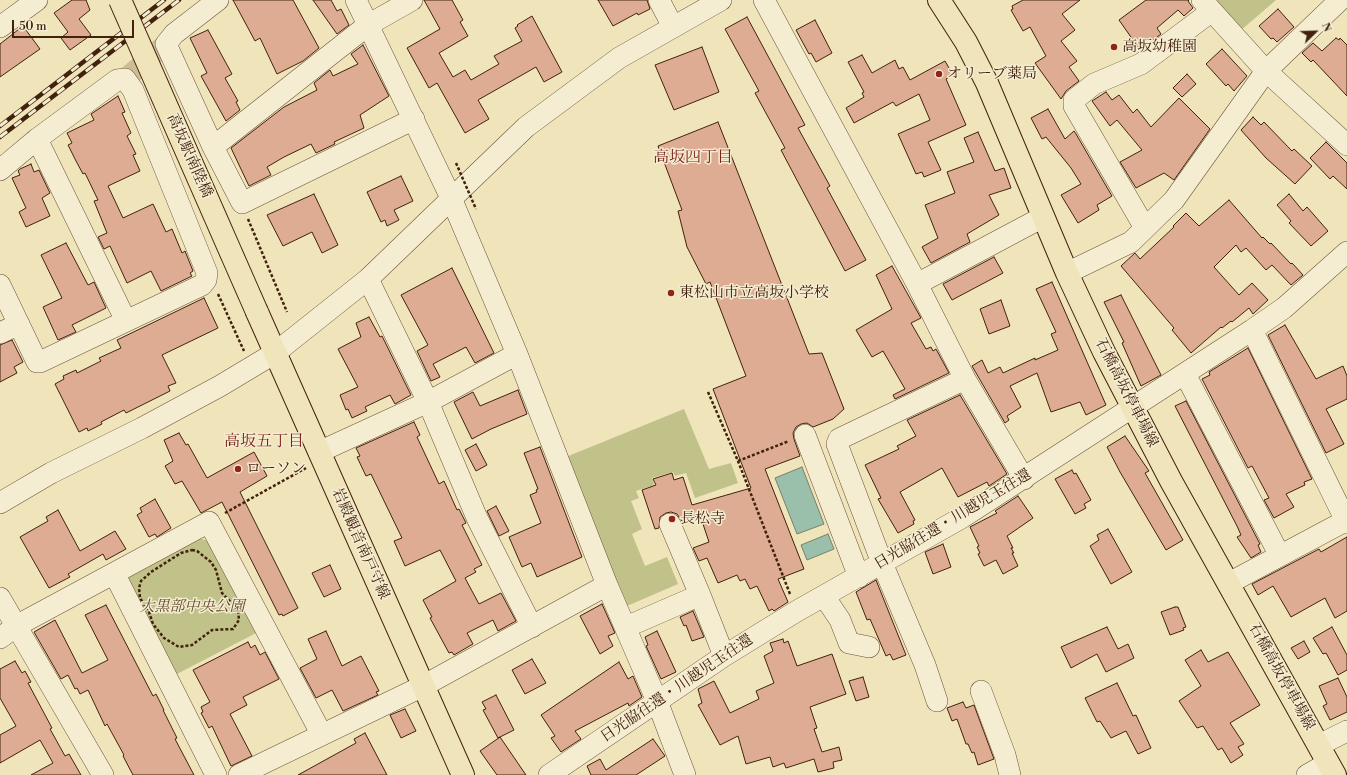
<!DOCTYPE html>
<meta charset="utf-8">
<style>
body{margin:0}
#map{position:relative;width:1347px;height:775px;overflow:hidden;background:#efe4ba;font-family:"Libre Bodoni",serif}
canvas{display:block}
.north{position:absolute;left:1295px;top:12px;width:40px;height:40px;-webkit-text-stroke:3px #f5edd2;paint-order:stroke;rotate:67deg;font-size:11px;font-weight:700;line-height:16px;text-align:center;color:#42210d}
.north::after{content:'';display:block;margin:auto;width:14px;height:18px;background:#42210d;clip-path:polygon(50% 0,100% 100%,50% 72%,0 100%)}
.scale{position:absolute;left:12px;top:20px;width:122px;height:18px;box-sizing:border-box;border:2px solid #42210d;border-top:0;padding-left:5px;font-size:12px;line-height:14px;white-space:nowrap;color:#42210d;-webkit-text-stroke:3px #f5edd2;paint-order:stroke}
</style>
<div id="map">
<canvas width="1347" height="775"></canvas>
<div class="north">N</div>
<div class="scale">50 m</div>
</div>
<script>
const ctx = document.querySelector('canvas').getContext('2d');
ctx.lineJoin = 'round';
function paint(path, color) { ctx.fillStyle = color; ctx.fill(path, 'evenodd'); }
const shape = rows => new Path2D(rows.map(r => 'M' + r).join(''));
function strokePath(path, color, width, dash) { ctx.strokeStyle = color; ctx.lineWidth = width; ctx.lineCap = dash ? 'butt' : 'round'; ctx.setLineDash(dash || []); ctx.stroke(path); }
function write(font, color, halo, rows, align = 'center') {
  ctx.font = font + ' "Libre Bodoni","Noto Serif JP",serif'; ctx.lineWidth = 3; ctx.setLineDash([]); ctx.textBaseline = 'middle'; ctx.strokeStyle = halo; ctx.fillStyle = color; for (const [text, x, y, turn = 0] of rows) {
    ctx.save(); ctx.translate(x, y); ctx.rotate((+turn || 0) * Math.PI / 180); ctx.textAlign = isNaN(turn) ? turn : align; if (halo) ctx.strokeText(text, 0, 0); ctx.fillText(text, 0, 0); ctx.restore();
  }
}
paint(shape([
 [1212,0,1276,0,1240,31],
 [684,409,709,469,731,463,738,483,695,498,686,473,675,476,673,472,652,478,654,485,636,491,639,498,631,501,642,529,632,534,645,566,667,557,678,584,627,606,566,457],
 [199,538,211,542,258,632,175,675,127,583,129,575]
]), '#c1c28a');
const water = shape([
 [802,467,824,524,797,534,775,478,802,467],
 [828,534,834,549,807,560,801,545,828,534]
]);
paint(water, '#9abfab');
strokePath(water, '#77806c', 1);
const building = shape([
 [72,0,86,0,90,10,79,19,91,35,70,50,61,38,68,32,54,13,72,0],
 [233,0,293,0,319,48,303,61,277,74,260,38,255,41,233,0],
 [313,0,331,0,337,11,341,9,349,25,337,34,313,0],
 [424,0,452,0,463,20,460,22,468,36,439,53,453,77,465,70,471,80,499,64,494,56,522,41,515,28,518,26,517,25,532,16,562,72,544,82,536,67,478,100,489,119,465,133,437,83,429,88,407,48,440,29,424,0],
 [598,0,647,0,650,9,638,15,637,13,613,26,598,0],
 [1023,0,1080,0,1062,14,1075,30,1061,41,1077,61,1069,67,1079,81,1066,91,1061,99,1035,63,1046,56,1030,27,1023,31,1011,10,1013,9,1012,6,1023,0],
 [1146,0,1189,0,1188,1,1193,8,1184,16,1178,10,1157,28,1161,34,1140,50,1119,20,1146,0],
 [1278,9,1294,27,1277,42,1273,38,1271,39,1259,26,1278,9],
 [747,17,805,125,798,128,830,186,827,188,866,260,845,271,781,150,785,148,755,93,759,91,725,29,747,17],
 [815,20,832,53,816,62,811,53,809,54,796,30,815,20],
 [23,26,40,49,0,77,0,44,23,26],
 [208,30,232,74,225,78,238,101,236,102,240,110,226,121,201,76,207,73,190,38,208,30],
 [1336,38,1339,40,1340,38,1347,45,1347,96,1313,60,1311,62,1302,53,1313,43,1322,51,1336,38],
 [363,45,389,96,360,115,364,128,334,142,335,144,316,153,311,144,284,157,267,167,271,175,249,186,231,148,284,107,317,90,314,83,330,70,333,76,358,64,351,54,363,45],
 [702,47,719,92,674,110,655,65,702,47],
 [1222,49,1247,76,1234,91,1228,84,1226,86,1206,64,1222,49],
 [862,55,872,73,895,60,899,69,903,67,910,80,945,61,953,75,946,79,966,125,928,142,941,170,924,177,922,172,916,174,898,134,930,120,919,94,896,106,893,102,854,123,846,108,864,97,862,93,864,92,848,62,862,55],
 [1187,74,1196,84,1182,97,1173,88,1187,74],
 [1106,92,1112,100,1119,95,1133,113,1137,109,1151,127,1179,98,1210,129,1174,180,1164,173,1136,188,1120,162,1142,150,1117,120,1110,126,1092,101,1106,92],
 [118,96,125,112,122,113,131,133,127,136,136,154,133,155,140,171,108,186,123,218,153,204,166,232,172,229,182,253,185,251,193,271,190,273,192,276,161,291,151,271,127,283,110,246,104,249,98,237,107,233,94,201,98,200,85,173,83,174,76,161,68,145,72,143,67,133,94,120,91,114,118,96],
 [1048,109,1065,139,1074,131,1076,134,1112,196,1097,205,1099,210,1078,223,1061,195,1081,184,1071,168,1046,137,1042,139,1031,118,1048,109],
 [1253,117,1261,125,1264,122,1292,151,1294,149,1312,166,1295,184,1266,158,1241,130,1253,117],
 [718,122,809,354,822,353,844,409,833,419,813,427,807,423,801,424,796,427,793,433,794,439,800,456,765,469,804,569,778,579,788,602,774,611,772,609,769,611,757,586,750,589,745,579,740,581,737,575,718,583,707,558,699,561,693,548,709,542,700,515,682,521,677,514,671,512,666,513,660,517,659,528,655,529,642,490,656,485,653,479,672,473,674,480,683,477,692,505,751,488,713,389,746,376,710,282,706,284,687,247,678,211,682,210,658,146,718,122],
 [978,132,995,171,1004,168,1011,188,989,195,999,215,967,234,970,242,931,263,922,247,938,238,925,205,955,193,947,172,974,162,964,138,978,132],
 [1326,142,1347,163,1347,189,1333,176,1330,179,1310,158,1326,142],
 [31,164,34,172,39,170,50,193,42,198,50,216,26,227,19,212,26,208,12,178,20,175,18,171,20,169,31,164],
 [401,176,413,201,394,210,399,220,387,226,385,220,381,222,367,192,401,176],
 [314,194,338,245,322,253,312,232,283,246,267,215,314,194],
 [1289,194,1303,211,1307,207,1328,231,1311,246,1289,223,1291,221,1277,205,1289,194],
 [1229,200,1262,238,1263,237,1270,244,1271,243,1291,264,1292,263,1303,275,1291,285,1272,265,1266,270,1246,248,1241,252,1236,245,1214,267,1239,295,1252,283,1268,300,1253,314,1249,308,1232,322,1231,321,1222,328,1221,327,1191,353,1172,330,1174,328,1121,266,1135,253,1140,259,1174,227,1173,226,1186,213,1199,226,1229,200],
 [66,243,88,285,94,282,106,308,72,325,76,332,58,340,43,307,62,298,41,255,66,243],
 [994,257,1003,273,952,300,943,284,994,257],
 [892,266,921,318,911,323,926,349,931,347,933,351,936,349,949,373,895,399,893,395,905,389,883,351,872,357,856,330,892,309,876,275,892,266],
 [452,268,494,353,475,363,466,347,433,364,440,377,431,381,417,351,428,345,401,295,452,268],
 [1052,282,1106,405,1086,415,1080,402,1051,412,1037,373,1010,386,1021,407,1007,416,1009,420,1005,423,972,366,982,360,988,373,1000,367,1003,373,1035,358,1035,360,1058,350,1051,334,1056,332,1036,289,1052,282],
 [1121,295,1161,375,1141,386,1122,343,1124,342,1104,302,1121,295],
 [204,298,218,328,162,355,176,383,168,386,170,391,126,413,124,410,101,422,102,424,88,431,87,428,79,432,55,384,64,379,63,376,76,370,77,373,101,361,99,358,121,348,117,340,204,298],
 [1001,300,1010,326,989,334,980,309,1001,300],
 [369,317,380,337,382,336,411,395,395,404,390,395,365,407,367,411,352,418,348,409,346,410,340,395,358,387,338,349,361,337,356,323,369,317],
 [1285,325,1316,379,1343,366,1347,376,1347,399,1326,409,1344,444,1326,453,1268,335,1285,325],
 [12,340,23,362,14,367,17,373,0,382,0,345,12,340],
 [1248,348,1312,479,1304,482,1305,485,1286,494,1294,507,1274,518,1264,500,1269,498,1252,466,1248,468,1202,379,1210,375,1209,372,1248,348],
 [518,390,527,414,491,429,472,439,454,402,473,392,480,406,518,390],
 [960,395,1007,474,989,486,987,482,958,497,942,468,900,492,915,520,913,521,914,524,898,533,878,499,881,498,865,465,899,449,897,446,916,436,907,420,960,395],
 [1186,401,1260,544,1258,545,1261,552,1251,558,1237,537,1241,535,1237,526,1175,406,1186,401],
 [414,422,420,435,417,437,439,484,444,481,457,510,459,509,466,523,462,525,482,565,474,569,476,572,465,578,479,604,501,593,516,621,498,631,493,620,467,633,473,644,454,655,452,652,449,653,430,618,432,617,423,600,456,581,440,550,405,566,394,541,402,538,371,474,366,476,357,457,360,456,356,448,414,422],
 [179,433,186,445,188,444,207,478,254,452,267,476,240,492,298,608,283,616,282,614,279,615,222,502,201,513,182,481,175,484,165,466,173,461,164,440,179,433],
 [1125,436,1149,471,1145,473,1183,540,1166,550,1120,472,1107,447,1125,436],
 [476,444,487,465,476,471,465,450,476,444],
 [540,447,582,557,537,577,531,563,522,567,509,537,541,523,530,495,537,492,536,490,538,489,524,453,540,447],
 [1072,470,1074,474,1076,473,1091,500,1084,504,1086,508,1075,514,1055,479,1072,470],
 [1018,496,1033,518,1007,536,1013,548,1011,548,1014,553,1012,553,1018,566,1003,574,996,560,984,566,978,554,980,553,977,547,979,546,970,527,997,513,995,511,1018,496],
 [155,499,171,528,157,537,155,534,149,537,137,515,142,512,140,508,155,499],
 [496,506,509,531,499,536,487,511,496,506],
 [58,510,80,551,115,531,126,549,106,560,103,554,68,574,70,577,49,588,20,537,48,521,46,517,58,510],
 [1108,529,1132,572,1111,584,1090,546,1099,540,1097,535,1108,529],
 [1347,537,1347,611,1335,618,1325,598,1291,617,1273,586,1258,595,1252,584,1319,549,1321,552,1347,537],
 [943,544,951,567,933,574,925,552,943,544],
 [330,565,341,589,324,597,312,573,330,565],
 [876,580,906,655,893,660,890,654,886,656,870,619,867,620,856,592,876,580],
 [602,604,615,633,608,636,613,646,600,654,580,616,602,604],
 [106,605,153,696,156,694,164,710,163,710,177,738,175,739,194,775,133,775,123,756,124,755,107,724,105,726,88,690,80,694,77,688,75,689,68,675,61,679,34,632,55,620,82,673,108,660,85,615,106,605],
 [1175,607,1178,607,1186,627,1183,628,1184,630,1170,635,1161,612,1175,607],
 [693,611,704,637,692,641,686,625,684,626,680,617,693,611],
 [1107,627,1118,649,1128,644,1134,658,1106,672,1097,654,1071,668,1061,647,1107,627],
 [1332,627,1347,655,1347,670,1338,675,1326,653,1323,654,1313,638,1332,627],
 [326,631,342,666,361,656,379,691,376,692,378,695,343,711,332,690,316,698,300,668,317,659,308,639,326,631],
 [657,631,676,672,661,679,646,646,648,645,645,637,657,631],
 [783,639,784,643,788,641,797,666,832,654,846,694,810,707,817,728,814,729,822,752,839,747,842,760,833,762,834,768,818,772,814,759,786,768,784,763,773,767,770,757,746,764,738,736,720,745,698,705,702,703,698,689,714,681,730,713,759,699,756,691,774,683,764,656,773,651,770,643,783,639],
 [1304,641,1310,652,1298,659,1291,648,1304,641],
 [248,642,251,648,255,645,260,655,265,652,279,679,243,697,247,705,230,714,252,756,231,766,212,726,209,728,201,713,203,712,201,707,210,702,193,670,248,642],
 [1201,650,1208,662,1228,652,1260,705,1230,723,1244,744,1238,747,1243,755,1231,763,1222,748,1218,750,1203,726,1197,728,1179,701,1201,686,1185,660,1201,650],
 [532,659,546,683,525,694,512,670,532,659],
 [15,661,22,673,25,671,31,682,28,683,52,728,50,729,65,756,69,754,81,775,31,775,53,763,40,740,0,763,0,735,16,726,0,698,0,669,15,661],
 [619,662,628,679,633,676,642,697,629,706,628,703,575,731,581,739,561,752,551,738,555,736,541,715,619,662],
 [863,677,869,697,856,701,849,681,863,677],
 [1338,678,1347,697,1347,712,1330,720,1323,706,1327,704,1319,686,1338,678],
 [1117,683,1133,716,1136,715,1151,748,1138,754,1126,731,1111,738,1100,721,1097,722,1085,698,1117,683],
 [496,695,514,730,500,737,526,775,497,775,480,751,500,737,498,738,483,710,486,709,482,702,496,695],
 [963,702,966,708,974,705,994,759,978,765,974,752,972,753,968,744,966,744,957,719,952,721,947,708,963,702],
 [405,709,416,731,401,738,390,715,405,709],
 [365,733,387,775,298,775,356,743,354,739,365,733],
 [653,739,665,756,636,775,591,775,587,766,600,759,606,770,653,739]
]);
paint(building, '#ddac93');
strokePath(building, '#42210d', 1);
strokePath(shape([
 [125,79,166,44]
]), '#ccbd97', 21, [21, 10]);
const minor = shape([
 [218,0,174,34,166,44,213,147,242,203,414,119],
 [356,0,451,198,517,354,607,585,657,701,685,775],
 [659,0,673,27],
 [764,0,917,284,965,379,1024,479],
 [1202,0,1266,71,1347,145],
 [0,27,37,0],
 [37,139,126,321],
 [213,147,368,25,412,0],
 [0,170,37,139,117,80,125,79,133,90,207,273,206,280,202,285,40,362,37,362,0,285],
 [1145,228,1074,106,1074,100,1094,84,1141,64,1212,11],
 [1067,273,1131,242,1174,200,1266,71,1340,0],
 [368,279,428,402,477,518,532,627],
 [917,284,1043,217],
 [1252,330,1347,523],
 [0,333,19,324],
 [1185,374,1280,556],
 [805,435,859,577],
 [319,452,428,402,517,354],
 [0,503,51,473,142,428,220,386,275,353,368,279,526,127,619,58,721,0],
 [670,524,700,595],
 [114,573,216,775],
 [1229,583,1347,520],
 [824,596,840,620,849,643,869,647],
 [0,598,103,775],
 [626,627,700,595,724,656],
 [0,638,16,626,209,522,322,735],
 [981,691,1005,755,1010,775],
 [937,701,925,665,882,563,837,444,839,439,965,379],
 [1319,745,1347,731],
 [239,775,423,686,607,585],
 [549,775,724,656,797,611,963,517,1252,330,1284,308,1347,252],
 [1307,775,1328,763]
]);
const major = shape([
 [939,0,966,42,987,83,1067,273,1104,352,1171,481,1335,775],
 [257,312,463,775]
]);
strokePath(minor, '#6d5238', 22);
strokePath(major, '#42210d', 24);
strokePath(shape([
 [248,219,287,312],
 [218,294,244,351],
 [708,392,738,461,790,594],
 [738,461,789,441],
 [225,513,306,468],
 [192,550,197,551,211,562,216,570,222,593,238,610,239,620,233,629,212,630,192,645,179,647,164,638,153,624,149,612,140,598,139,588,141,581,151,572,181,553,192,550]
]), '#42210d', 2.5, [3, 2]);
strokePath(minor, '#f5edd2', 21);
strokePath(major, '#efe4ba', 22);
const rail = shape([
 [0,126,164,0],
 [0,137,179,0]
]);
strokePath(rail, '#42210d', 4.5);
strokePath(rail, '#f5edd2', 3, [9]);
const majorBridge = shape([
 [120,0,257,312]
]);
strokePath(majorBridge, '#42210d', 24, []);
strokePath(shape([
 [456,163,476,209]
]), '#42210d', 2.5, [3, 2]);
strokePath(majorBridge, '#efe4ba', 22);
for (const [x, y, r, color] of [
 [1114,47,4,"#8f2418"],
 [939,74,4,"#8f2418"],
 [671,293,4,"#8f2418"],
 [238,469,4,"#8f2418"],
 [672,519,4,"#8f2418"]
]) { const dot = new Path2D(); dot.arc(x, y, r, 0, 2 * Math.PI); ctx.fillStyle = color; ctx.fill(dot); strokePath(dot, '#f5edd2', 1.5); }
write('15px', '#42210d', '#f5edd2', [
 ["高坂幼稚園",1122,47],
 ["オリーブ薬局",947,74],
 ["東松山市立高坂小学校",679,293],
 ["ローソン",246,469],
 ["長松寺",680,519]
], 'left');
write('15px', '#42210d', '#f5edd2', [
 ["高坂駅南陸橋",189,156,66],
 ["石橋高坂停車場線",1126,393,63],
 ["日光脇往還・川越児玉往還",953,520,-31],
 ["岩殿観音南戸守線",360,544,66],
 ["石橋高坂停車場線",1281,677,61],
 ["日光脇往還・川越児玉往還",677,689,-34]
]);
write('italic 15px', '#62492c', '#f5edd2', [
 ["大黒部中央公園",192,607]
]);
write('16px', '#7a1f14', '#f5edd2', [
 ["高坂四丁目",693,158],
 ["高坂五丁目",264,442]
]);
</script>
